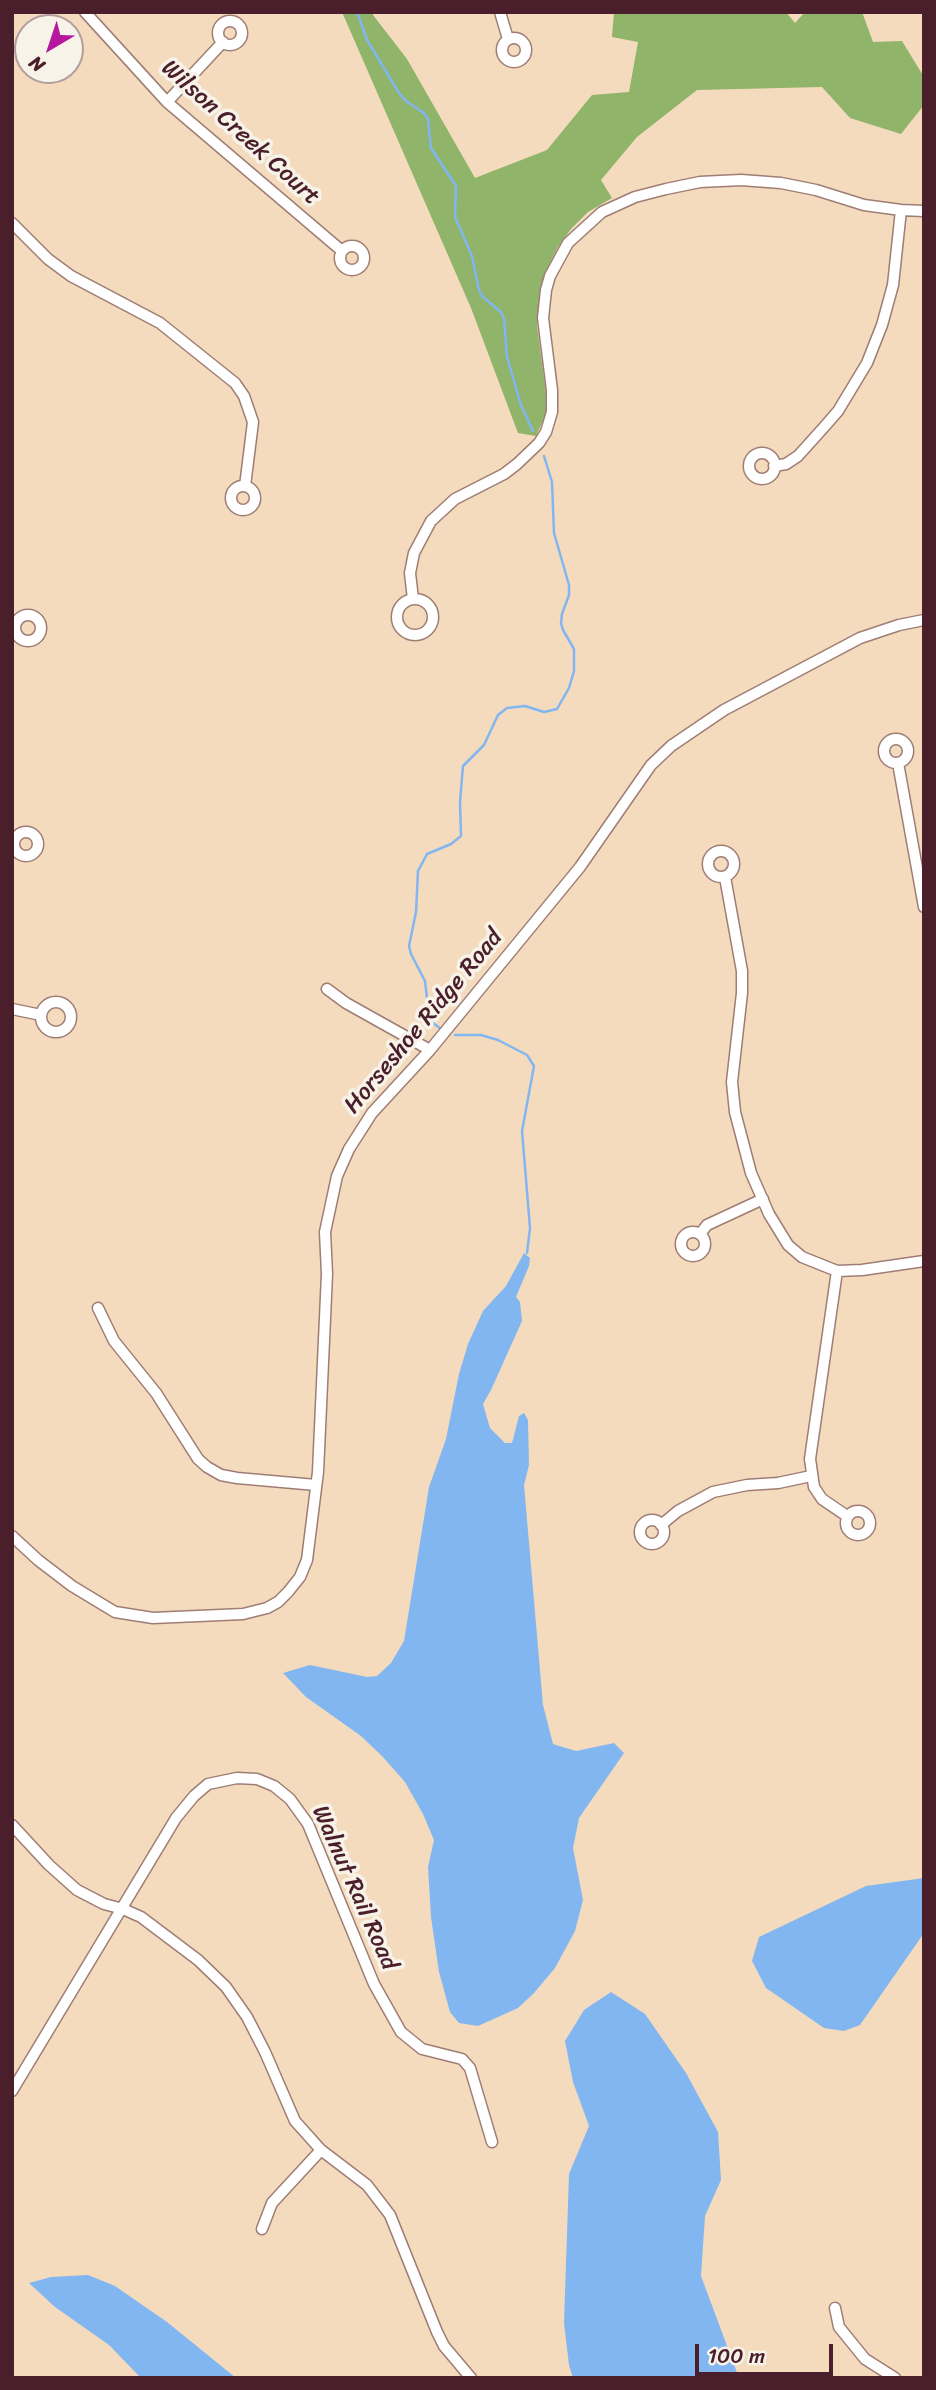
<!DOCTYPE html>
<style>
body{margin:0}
#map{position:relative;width:936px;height:2390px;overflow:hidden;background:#f4dbbe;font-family:Sriracha,sans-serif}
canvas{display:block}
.frame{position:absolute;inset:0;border:14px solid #4a1f2b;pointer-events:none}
.north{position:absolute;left:14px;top:14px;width:70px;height:70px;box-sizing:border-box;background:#f7f3e8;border:2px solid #b29e9c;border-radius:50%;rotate:219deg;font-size:19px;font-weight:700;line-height:28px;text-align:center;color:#4a1f2b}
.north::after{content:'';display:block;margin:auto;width:24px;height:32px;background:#b5179e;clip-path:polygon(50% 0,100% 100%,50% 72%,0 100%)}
.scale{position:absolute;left:695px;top:2344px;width:138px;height:32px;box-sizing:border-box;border:4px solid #4a1f2b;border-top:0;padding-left:9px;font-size:21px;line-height:24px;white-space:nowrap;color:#4a1f2b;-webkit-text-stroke:5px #f7f3e8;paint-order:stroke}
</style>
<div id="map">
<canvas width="936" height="2390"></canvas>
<div class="frame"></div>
<div class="north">N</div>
<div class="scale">100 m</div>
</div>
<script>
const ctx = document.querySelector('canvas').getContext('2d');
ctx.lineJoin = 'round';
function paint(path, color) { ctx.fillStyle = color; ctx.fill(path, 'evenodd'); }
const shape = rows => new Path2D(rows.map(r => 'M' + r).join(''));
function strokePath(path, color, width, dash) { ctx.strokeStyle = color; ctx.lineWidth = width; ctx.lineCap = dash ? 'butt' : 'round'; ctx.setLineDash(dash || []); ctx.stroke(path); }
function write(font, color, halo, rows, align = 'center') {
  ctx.font = font + ' Sriracha,sans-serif'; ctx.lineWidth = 7; ctx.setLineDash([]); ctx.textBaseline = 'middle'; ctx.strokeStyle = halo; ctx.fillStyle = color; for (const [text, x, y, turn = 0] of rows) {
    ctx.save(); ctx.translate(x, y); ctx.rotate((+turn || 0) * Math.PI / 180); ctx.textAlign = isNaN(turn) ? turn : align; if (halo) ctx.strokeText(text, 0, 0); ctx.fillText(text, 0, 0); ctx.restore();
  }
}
paint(shape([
 [342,12,373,12,373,15,407,59,475,178,547,150,592,95,629,92,638,42,612,37,614,12,786,12,795,23,805,12,862,12,873,42,902,41,924,77,924,105,901,134,850,118,822,87,697,90,637,137,601,180,612,198,588,212,571,229,558,247,546,271,540,295,537,326,546,393,546,414,536,436,518,433,471,308]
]), '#90b469');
paint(shape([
 [524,1253,530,1258,529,1266,516,1297,520,1302,522,1321,491,1390,483,1404,490,1428,505,1443,512,1443,519,1416,524,1413,528,1420,529,1465,524,1485,543,1705,553,1744,576,1751,614,1743,624,1753,579,1818,573,1848,583,1900,575,1931,555,1968,534,1993,518,2008,478,2026,459,2023,450,2012,439,1972,431,1917,428,1867,434,1840,423,1814,405,1782,383,1757,361,1736,306,1697,283,1673,310,1665,367,1677,377,1676,391,1663,404,1641,429,1487,446,1439,459,1374,468,1344,483,1311,506,1286],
 [924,1878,924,1933,860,2025,844,2031,824,2028,766,1988,752,1961,759,1937,866,1886],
 [611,1992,645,2014,686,2073,718,2132,721,2180,705,2216,701,2276,739,2378,573,2378,569,2365,564,2323,569,2174,589,2126,573,2082,565,2041,584,2010],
 [88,2275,115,2286,167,2322,236,2378,141,2378,109,2345,55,2307,29,2283,51,2277]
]), '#82b6f0');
strokePath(shape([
 [357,12,367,40,399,93,406,101,424,113,428,119,431,148,456,186,455,217,472,256,479,290,482,296,501,312,504,319,507,357,521,405,533,431],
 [441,1029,433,1023,429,1015,425,981,411,954,409,946,416,912,418,871,427,854,451,844,461,836,460,802,463,766,484,745,498,715,507,708,525,706,544,712,557,709,569,688,574,671,574,649,563,630,561,623,562,614,569,595,569,585,554,533,552,482,544,456],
 [455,1035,481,1035,498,1040,527,1055,534,1066,522,1131,530,1228,527,1253]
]), '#82b6f0', 2.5);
const minor = shape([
 [85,12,167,102,342,251],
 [500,12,508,39],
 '218 33a12 12 0 1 1 24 0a12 12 0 1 1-24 0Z',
 '502 50a12 12 0 1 1 24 0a12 12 0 1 1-24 0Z',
 [167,102,223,42],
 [12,223,48,259,71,276,160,323,235,383,244,396,253,422,245,486],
 '340 258a12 12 0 1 1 24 0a12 12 0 1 1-24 0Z',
 '749 466a13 13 0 1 1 26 0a13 13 0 1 1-26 0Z',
 [774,466,786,464,798,456,825,426,838,411,867,363,882,325,893,285,901,210],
 '231 498a12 12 0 1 1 24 0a12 12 0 1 1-24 0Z',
 [413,599,410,573,414,553,431,521,455,499,504,474,517,464,539,443,546,432,552,412,552,390,543,318,546,290,550,276,568,243,602,212,635,197,666,189,700,182,741,180,781,183,816,190,864,205,901,210,924,211],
 '397 617a18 18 0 1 1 36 0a18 18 0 1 1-36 0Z',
 '15 628a13 13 0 1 1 26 0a13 13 0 1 1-26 0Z',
 '884 751a12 12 0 1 1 24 0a12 12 0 1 1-24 0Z',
 [898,763,924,907],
 '14 844a12 12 0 1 1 24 0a12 12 0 1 1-24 0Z',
 '708 864a13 13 0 1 1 26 0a13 13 0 1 1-26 0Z',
 [725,877,742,971,742,993,732,1082,735,1112,751,1173,769,1214,788,1245,802,1257,837,1271,862,1270,924,1261],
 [327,989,346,1003,430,1050],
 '41 1017a15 15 0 1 1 30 0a15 15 0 1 1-30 0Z',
 [12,1009,41,1015],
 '681 1244a12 12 0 1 1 24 0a12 12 0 1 1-24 0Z',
 [700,1234,707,1225,763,1199],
 [837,1271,810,1459,814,1487,822,1499,847,1516],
 [98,1308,114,1341,156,1393,198,1459,207,1467,221,1475,237,1478,316,1485],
 '846 1523a12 12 0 1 1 24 0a12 12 0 1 1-24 0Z',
 '640 1532a12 12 0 1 1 24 0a12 12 0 1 1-24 0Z',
 [661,1525,678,1511,713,1492,747,1485,778,1483,811,1476],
 [12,1536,38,1560,72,1586,115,1612,153,1618,243,1614,267,1608,278,1602,288,1592,300,1577,307,1560,318,1472,327,1274,325,1232,337,1176,349,1149,372,1113,430,1050,580,867,651,765,671,746,724,710,860,638,899,625,924,620],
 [12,1825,49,1865,77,1890,104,1904,123,1909,141,1917,198,1960,226,1987,247,2017,265,2052,295,2121,321,2150,367,2185,390,2215,437,2332,444,2346,471,2378],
 [12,2091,176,1818,194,1796,208,1784,237,1778,257,1779,274,1786,290,1799,308,1824,374,1984,401,2032,422,2049,462,2059,470,2068,492,2142],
 [262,2229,272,2203,321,2150],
 [835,2308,839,2327,865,2359,895,2378]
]);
strokePath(minor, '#9f7d74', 13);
strokePath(minor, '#fff', 10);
write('24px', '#4a1f2b', '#f7f3e8', [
 ["Wilson Creek Court",240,133,42],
 ["Horseshoe Ridge Road",424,1022,-50],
 ["Walnut Rail Road",354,1888,66]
]);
</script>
